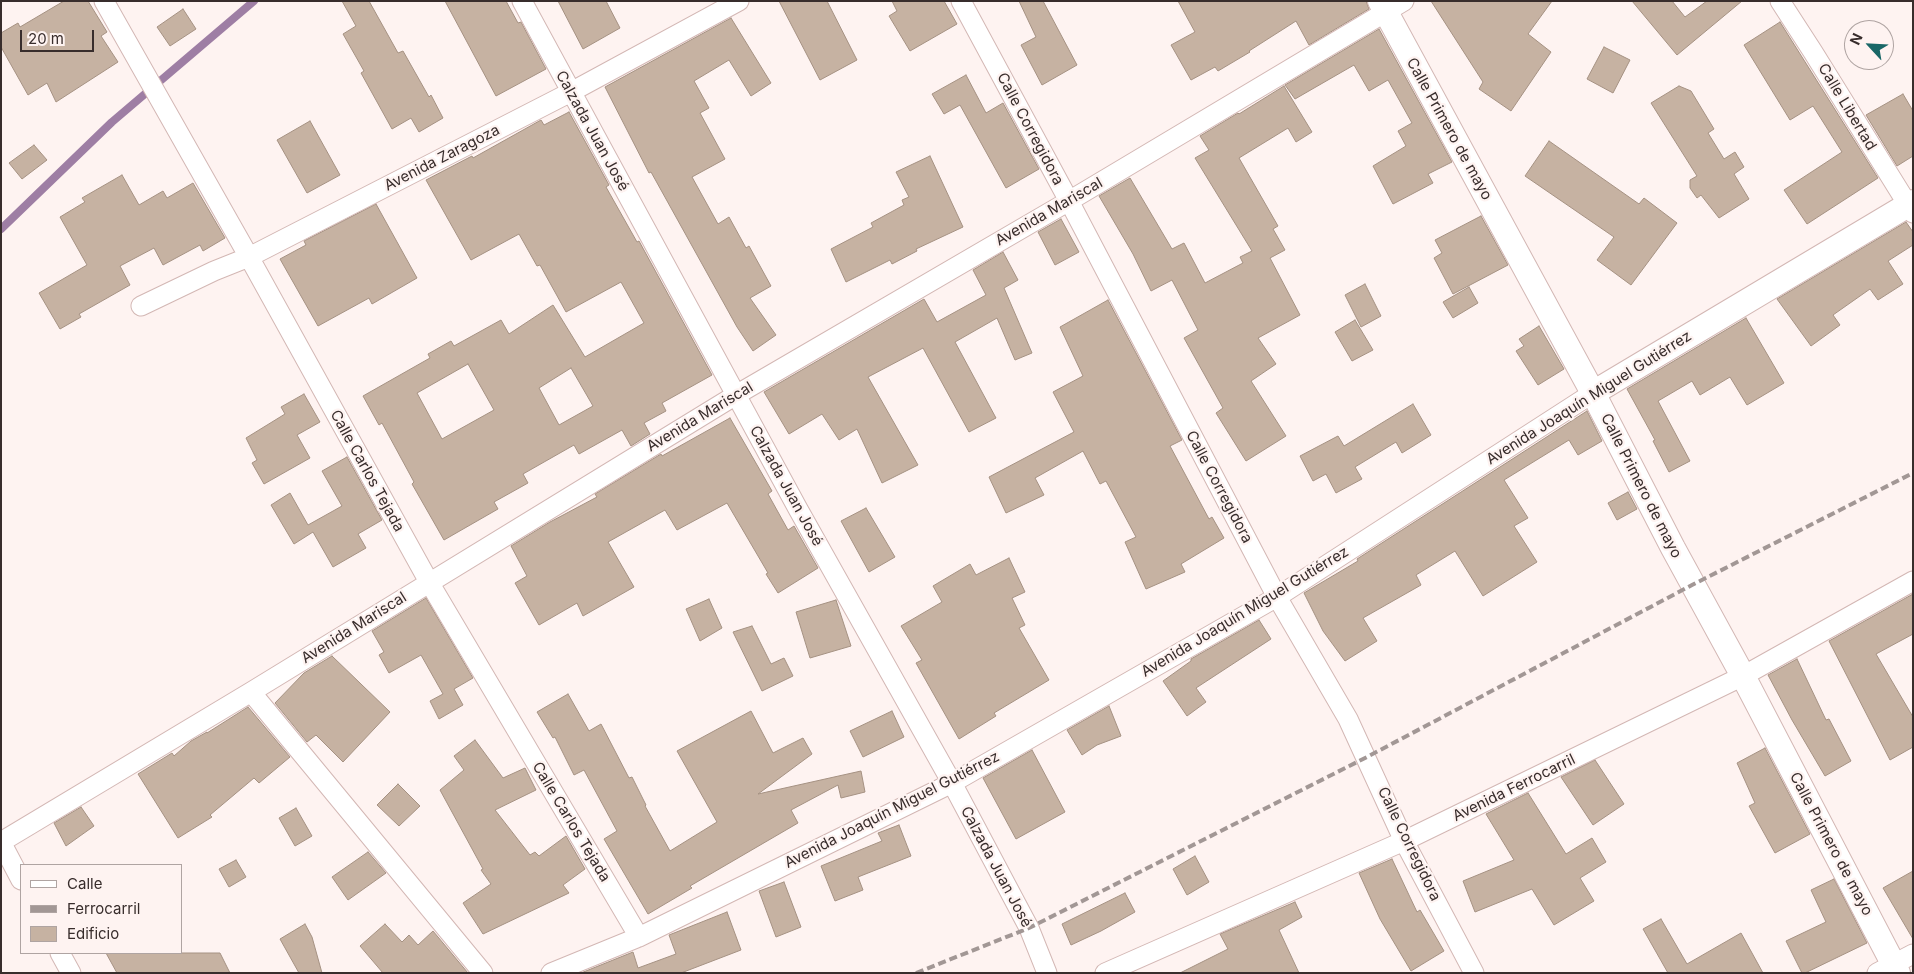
<!DOCTYPE html>
<meta charset="utf-8">
<style>
body{margin:0}
#map{position:relative;width:1914px;height:974px;overflow:hidden;background:#fef3f1;font-family:Inter,sans-serif}
canvas{display:block}
.frame{position:absolute;inset:0;border:2px solid #382d2c;pointer-events:none}
.legend{position:absolute;left:20px;top:864px;width:162px;height:90px;box-sizing:border-box;background:#fef3f1;border:1px solid #afa4a2;margin:0;padding:6px 9px;list-style:none;font-size:15px;color:#382d2c}
.legend li{display:flex;align-items:center;gap:10px;height:25px}
.legend b{width:25px;border:1px solid #afa4a2}
.north{position:absolute;left:1844px;top:20px;width:50px;height:50px;box-sizing:border-box;background:#fef3f1;border:1px solid #afa4a2;border-radius:50%;rotate:295deg;font-size:14px;font-weight:700;line-height:20px;text-align:center;color:#382d2c}
.north::after{content:'';display:block;margin:auto;width:18px;height:22px;background:#196767;clip-path:polygon(50% 0,100% 100%,50% 72%,0 100%)}
.scale{position:absolute;left:20px;top:30px;width:74px;height:22px;box-sizing:border-box;border:2px solid #382d2c;border-top:0;padding-left:6px;font-size:15px;line-height:18px;white-space:nowrap;color:#382d2c;-webkit-text-stroke:4px #fef3f1;paint-order:stroke}
</style>
<div id="map">
<canvas width="1914" height="974"></canvas>
<div class="frame"></div>
<ul class="legend">
<li><b style="height:6px;background:#fff"></b>Calle</li>
<li><b style="height:6px;background:#a29795"></b>Ferrocarril</li>
<li><b style="height:14px;background:#c6b2a2"></b>Edificio</li>
</ul>
<div class="north">N</div>
<div class="scale">20 m</div>
</div>
<script>
const ctx = document.querySelector('canvas').getContext('2d');
ctx.lineJoin = 'round';
const shape = rows => new Path2D(rows.map(r => 'M' + r).join(''));
function strokePath(path, color, width, dash) { ctx.strokeStyle = color; ctx.lineWidth = width; ctx.lineCap = dash ? 'butt' : 'round'; ctx.setLineDash(dash || []); ctx.stroke(path); }
function paint(path, color) { ctx.fillStyle = color; ctx.fill(path, 'evenodd'); }
function write(font, color, halo, rows, align = 'center') {
  ctx.font = font + ' Inter,sans-serif'; ctx.lineWidth = 4.5; ctx.setLineDash([]); ctx.textBaseline = 'middle'; ctx.strokeStyle = halo; ctx.fillStyle = color; for (const [text, x, y, turn = 0] of rows) {
    ctx.save(); ctx.translate(x, y); ctx.rotate((+turn || 0) * Math.PI / 180); ctx.textAlign = isNaN(turn) ? turn : align; if (halo) ctx.strokeText(text, 0, 0); ctx.fillText(text, 0, 0); ctx.restore();
  }
}
strokePath(shape([
 [1,229,112,122,254,1]
]), '#9e7ea4', 8);
const building = shape([
 [64,1,88,1,107,32,101,36,118,62,56,102,47,83,28,95,1,47,1,33,18,23,20,27,64,1],
 [342,1,369,1,398,53,403,51,429,97,431,95,443,118,419,132,411,118,392,129,361,73,364,71,343,34,356,26,342,1],
 [445,1,506,1,518,23,521,22,546,69,496,96,445,1],
 [558,1,606,1,620,28,583,49,558,1],
 [779,1,827,1,857,60,820,80,779,1],
 [892,1,944,1,957,24,910,51,889,16,897,11,892,1],
 [1019,1,1043,1,1077,65,1042,85,1021,45,1036,37,1019,1],
 [1178,1,1366,1,1369,9,1309,45,1296,21,1249,51,1250,52,1218,71,1215,67,1191,80,1171,45,1195,32,1178,1],
 [1431,1,1552,1,1528,34,1551,52,1511,111,1479,89,1483,82,1431,1],
 [1632,1,1672,1,1685,17,1707,1,1742,1,1677,55,1632,1],
 [183,9,196,29,170,46,157,27,183,9],
 [731,18,771,83,751,96,729,60,694,81,709,108,700,113,725,159,692,177,718,224,729,217,746,248,749,246,771,286,750,298,776,335,753,351,737,327,651,172,649,173,605,87,731,18],
 [1780,22,1878,178,1807,224,1784,190,1842,152,1813,106,1790,120,1744,45,1780,22],
 [1379,29,1452,162,1428,174,1433,183,1393,204,1373,166,1406,146,1398,131,1412,123,1388,80,1369,91,1354,65,1295,99,1285,85,1379,29],
 [1604,47,1630,60,1613,93,1587,79,1604,47],
 [966,75,986,113,1003,103,1039,169,1006,188,960,105,944,114,932,94,966,75],
 [1284,86,1312,132,1296,142,1288,128,1239,158,1278,226,1273,229,1285,250,1270,258,1300,315,1258,338,1276,364,1251,381,1286,436,1246,461,1216,413,1223,408,1184,338,1198,330,1172,280,1151,291,1133,254,1099,196,1130,178,1172,249,1184,243,1205,283,1243,263,1240,257,1252,251,1195,158,1209,150,1200,136,1238,113,1239,114,1284,86],
 [1679,86,1691,91,1714,129,1708,133,1724,159,1735,152,1744,167,1734,174,1749,199,1719,218,1701,195,1697,198,1690,188,1690,180,1697,176,1651,103,1679,86],
 [1903,94,1913,111,1913,156,1897,166,1866,115,1903,94],
 [569,112,609,185,606,187,637,242,639,241,712,375,662,403,666,411,644,423,650,434,631,446,622,430,579,454,574,445,523,474,528,483,494,502,498,509,444,540,412,484,414,482,382,423,379,425,363,396,430,358,428,354,451,341,454,346,501,320,509,334,553,305,585,357,644,323,621,282,566,312,540,265,537,266,519,234,471,260,426,180,472,156,473,158,541,120,544,125,569,112],
 [468,364,494,410,442,439,417,393,468,364],
 [571,368,593,406,559,425,539,388,571,368],
 [310,121,340,175,307,193,277,140,310,121],
 [1549,141,1639,204,1644,198,1677,223,1631,285,1597,260,1614,237,1525,176,1549,141],
 [34,145,47,160,22,179,9,163,34,145],
 [930,156,963,227,916,249,917,251,892,264,890,260,846,282,831,249,873,227,871,223,904,205,902,200,909,197,896,172,930,156],
 [122,175,139,205,163,191,167,198,193,183,225,238,203,251,200,245,163,265,154,248,120,266,130,285,79,314,81,317,60,329,39,293,87,265,60,217,85,202,82,198,122,175],
 [376,204,417,278,372,304,369,298,318,326,280,259,306,245,304,241,376,204],
 [1481,216,1508,265,1453,294,1434,258,1442,253,1435,240,1481,216],
 [1061,219,1079,252,1055,265,1038,232,1061,219],
 [1906,222,1913,232,1913,245,1888,261,1903,284,1878,300,1870,289,1833,315,1840,325,1811,346,1777,299,1906,222],
 [1003,252,1018,280,1004,288,1032,353,1015,360,997,318,955,342,996,418,969,432,923,348,868,377,918,465,882,483,857,429,839,440,822,414,789,434,764,392,924,299,937,322,986,295,973,270,1003,252],
 [1365,284,1381,316,1361,327,1345,295,1365,284],
 [1469,287,1478,303,1453,318,1443,302,1469,287],
 [1108,300,1182,440,1170,446,1209,519,1212,517,1224,538,1181,564,1185,572,1146,589,1125,542,1136,537,1106,481,1100,484,1083,451,1035,478,1044,495,1006,513,989,477,1074,432,1053,392,1083,376,1060,327,1108,300],
 [1746,318,1784,383,1747,405,1730,377,1700,395,1692,381,1658,401,1690,461,1669,472,1653,441,1655,440,1627,389,1746,318],
 [1355,320,1373,350,1352,361,1335,332,1355,320],
 [1539,326,1564,369,1538,385,1516,351,1524,346,1519,339,1539,326],
 [304,394,320,422,297,435,310,458,264,484,252,463,257,460,246,438,285,414,281,407,304,394],
 [1413,404,1431,435,1402,453,1396,442,1355,467,1362,479,1336,493,1326,474,1313,481,1300,456,1338,436,1344,446,1413,404],
 [1587,411,1602,441,1578,455,1569,440,1504,480,1528,518,1514,526,1537,562,1483,596,1455,551,1416,575,1421,585,1363,618,1377,641,1345,661,1323,631,1304,593,1358,561,1357,559,1587,411],
 [730,418,772,491,768,494,788,530,794,526,818,568,778,593,766,574,768,573,727,503,677,530,665,510,608,542,634,587,583,616,577,603,539,625,515,583,527,576,511,546,550,522,597,497,595,494,661,454,662,456,730,418],
 [347,457,382,520,358,534,366,548,333,567,313,532,294,544,271,505,290,493,308,525,342,506,322,471,347,457],
 [1628,492,1637,509,1617,520,1608,503,1628,492],
 [866,508,895,557,869,572,841,521,866,508],
 [1009,558,1025,592,1012,598,1025,625,1019,628,1049,680,994,713,996,716,959,739,916,663,922,660,901,626,942,602,933,586,970,564,976,575,1009,558],
 [1913,594,1913,634,1876,654,1913,717,1913,747,1890,760,1829,641,1913,594],
 [426,598,473,678,454,689,463,705,439,719,430,701,443,694,421,655,389,673,379,655,384,652,372,631,426,598],
 [709,599,722,628,700,641,686,609,709,599],
 [836,600,851,646,810,658,796,612,836,600],
 [1259,620,1271,639,1196,688,1206,702,1187,716,1163,681,1191,661,1191,659,1259,620],
 [752,626,771,664,784,658,793,676,762,691,733,632,752,626],
 [332,656,390,712,343,762,316,735,307,742,275,703,304,673,332,656],
 [1797,659,1826,720,1829,719,1851,761,1825,776,1792,720,1768,675,1797,659],
 [568,694,589,731,601,724,629,778,632,777,646,805,645,806,670,851,717,822,677,751,751,711,773,753,803,738,812,754,758,794,861,771,865,792,841,798,838,785,791,810,798,823,690,886,692,888,648,914,604,839,617,831,584,770,574,775,555,737,553,738,537,712,568,694],
 [1109,706,1121,736,1097,745,1082,755,1067,730,1109,706],
 [248,707,290,757,259,783,254,778,210,815,212,817,178,838,138,774,172,753,174,756,191,741,207,732,207,733,248,707],
 [892,711,904,737,863,757,850,731,892,711],
 [475,740,503,778,525,768,536,790,495,810,530,855,535,852,539,856,566,836,585,869,563,885,569,893,483,934,463,903,491,884,481,870,483,869,440,790,464,770,454,756,475,740],
 [1765,748,1810,834,1775,853,1749,806,1755,803,1737,763,1765,748],
 [1032,750,1065,812,1016,839,983,778,1032,750],
 [1595,760,1624,804,1593,825,1561,777,1595,760],
 [398,784,420,806,399,826,377,805,398,784],
 [1528,793,1566,854,1592,838,1606,862,1580,878,1594,901,1554,925,1532,889,1475,912,1463,881,1514,860,1486,814,1528,793],
 [81,807,94,826,66,846,54,823,81,807],
 [296,808,312,836,295,846,279,818,296,808],
 [899,825,911,856,858,877,863,890,835,901,821,866,882,841,878,833,899,825],
 [368,852,386,873,348,900,332,877,368,852],
 [1195,856,1209,882,1187,895,1173,869,1195,856],
 [1392,859,1417,912,1420,910,1444,951,1411,971,1380,919,1359,873,1392,859],
 [236,860,246,877,229,887,219,869,236,860],
 [1913,871,1913,939,1883,888,1913,871],
 [1834,879,1867,943,1805,973,1802,973,1786,941,1826,922,1811,890,1834,879],
 [784,882,801,927,776,937,759,891,784,882],
 [1125,893,1135,912,1101,931,1071,945,1062,924,1125,893],
 [1295,902,1302,917,1279,930,1299,973,1180,973,1228,949,1220,934,1295,902],
 [727,912,741,950,681,973,581,973,633,952,638,968,676,954,669,935,727,912],
 [1661,919,1687,964,1741,933,1763,973,1668,973,1643,929,1661,919],
 [305,924,312,937,322,973,299,973,280,939,305,924],
 [385,924,402,942,409,935,418,945,433,931,468,973,383,973,360,946,385,924],
 [106,953,220,953,230,973,117,973,106,953]
]);
paint(building, '#c6b2a2');
strokePath(building, '#a59182', 1);
const minor = shape([
 [104,1,249,257,429,582,639,937],
 [522,1,798,509,952,783,1029,928,1047,973],
 [961,1,1069,201,1277,597,1348,719,1404,841,1474,973],
 [1780,1,1813,52,1913,213],
 [141,306,214,271,249,257,571,92,739,1],
 [251,692,483,973],
 [1,842,251,692,736,395,1069,201,1404,1],
 [1,842,21,880],
 [60,953,71,973],
 [551,973,639,937,952,783,1277,597,1593,393],
 [1105,973,1404,841,1743,676,1913,581],
 [1877,973,1913,954]
]);
const tertiary = shape([
 [1380,1,1593,393,1673,548,1743,676,1898,973],
 [1593,393,1913,202]
]);
strokePath(minor, '#d3b7b4', 21);
strokePath(tertiary, '#d3b7b4', 26);
strokePath(minor, '#fff', 19);
strokePath(tertiary, '#fff', 24);
strokePath(shape([
 [916,973,1029,928,1367,757,1692,585,1913,473]
]), '#a29795', 4, [8, 4]);
write('15px', '#382d2c', '#fef3f1', [
 ["Calle Libertad",1847,107,59],
 ["Calle Corregidora",1030,129,62],
 ["Calle Primero de mayo",1449,129,61],
 ["Calzada Juan José",592,131,61],
 ["Avenida Zaragoza",442,158,-27],
 ["Avenida Mariscal",1049,212,-30],
 ["Avenida Joaquín Miguel Gutiérrez",1589,398,-32],
 ["Avenida Mariscal",700,417,-31],
 ["Calle Carlos Tejada",367,471,61],
 ["Calzada Juan José",786,486,61],
 ["Calle Primero de mayo",1641,486,63],
 ["Calle Corregidora",1219,487,62],
 ["Avenida Joaquín Miguel Gutiérrez",1245,612,-31],
 ["Avenida Mariscal",354,628,-32],
 ["Avenida Ferrocarril",1514,788,-26],
 ["Avenida Joaquín Miguel Gutiérrez",892,810,-27],
 ["Calle Carlos Tejada",571,822,59],
 ["Calle Corregidora",1409,844,64],
 ["Calle Primero de mayo",1831,844,62],
 ["Calzada Juan José",996,867,62]
]);
</script>
